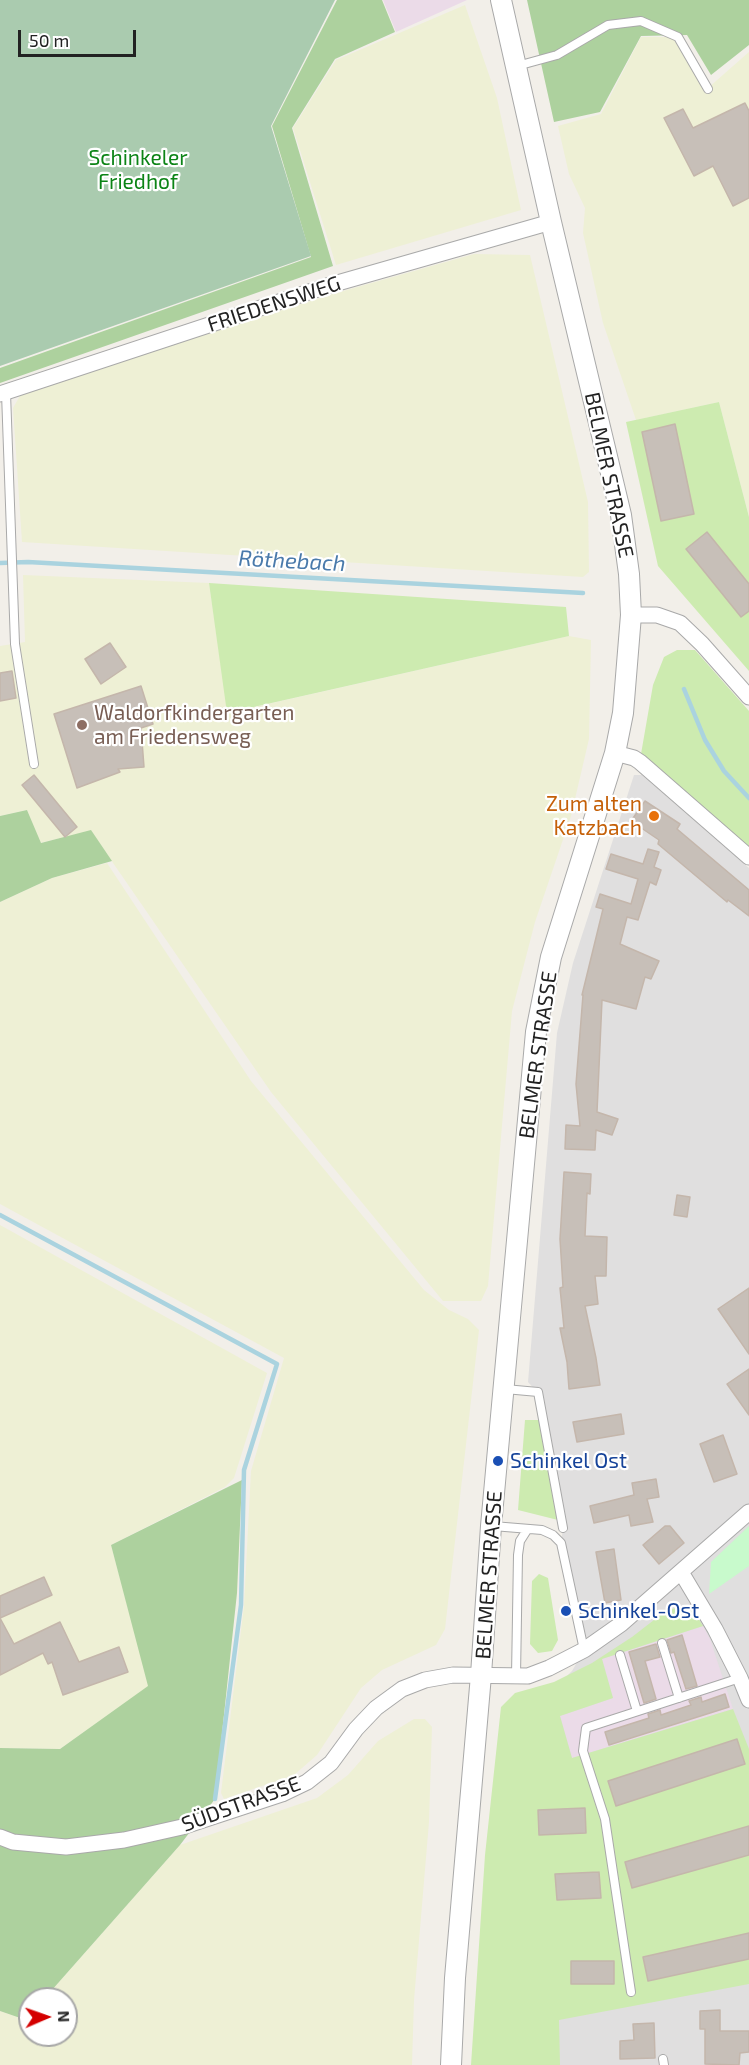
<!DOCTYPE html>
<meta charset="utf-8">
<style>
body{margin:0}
#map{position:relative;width:749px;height:2065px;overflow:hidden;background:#f2efe9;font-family:"Exo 2",sans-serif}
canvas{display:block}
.north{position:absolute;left:18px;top:1987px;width:60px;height:60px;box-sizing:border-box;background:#fff;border:2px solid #a7a7a7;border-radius:50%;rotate:88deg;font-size:16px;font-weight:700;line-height:24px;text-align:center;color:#222}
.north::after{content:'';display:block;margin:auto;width:21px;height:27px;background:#d40000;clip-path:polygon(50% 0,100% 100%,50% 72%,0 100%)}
.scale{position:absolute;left:18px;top:30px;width:118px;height:27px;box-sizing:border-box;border:3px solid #222;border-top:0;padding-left:8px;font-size:18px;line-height:21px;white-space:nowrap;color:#222;-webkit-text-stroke:4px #fff;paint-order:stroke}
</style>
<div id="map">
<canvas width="749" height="2065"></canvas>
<div class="north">N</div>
<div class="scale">50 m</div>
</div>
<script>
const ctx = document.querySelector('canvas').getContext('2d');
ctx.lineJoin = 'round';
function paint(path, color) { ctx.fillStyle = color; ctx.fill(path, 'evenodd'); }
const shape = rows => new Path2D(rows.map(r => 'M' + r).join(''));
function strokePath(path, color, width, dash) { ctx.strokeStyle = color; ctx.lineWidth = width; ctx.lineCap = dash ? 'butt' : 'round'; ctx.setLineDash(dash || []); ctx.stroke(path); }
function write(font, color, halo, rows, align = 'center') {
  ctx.font = font + ' "Exo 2",sans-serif'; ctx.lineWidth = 4.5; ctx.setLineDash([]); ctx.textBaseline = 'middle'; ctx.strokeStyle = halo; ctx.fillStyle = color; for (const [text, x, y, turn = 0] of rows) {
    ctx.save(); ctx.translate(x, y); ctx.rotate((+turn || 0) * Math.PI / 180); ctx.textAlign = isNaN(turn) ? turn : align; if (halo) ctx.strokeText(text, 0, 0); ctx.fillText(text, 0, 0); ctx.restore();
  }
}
paint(shape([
 [634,775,642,775,749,868,749,2065,530,2065,522,1720,572,1671,584,1650,561,1543,563,1528,538,1393,528,1382,557,1033,573,963]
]), '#e0dfdf');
paint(shape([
 [383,0,467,0,396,32],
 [703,1626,710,1639,733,1709,572,1758,560,1716,613,1698,602,1659]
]), '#ebdbe8');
paint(shape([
 [465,5,497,98,521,210,336,265,293,128,336,60],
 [641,37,678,37,708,88,749,52,749,517,719,402,636,420,603,323,583,233,585,208,569,174,558,126,601,114],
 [474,254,530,255,588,502,589,572,583,577,22,542,13,408,21,394,329,295],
 [23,575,209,583,228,713,569,636,591,640,589,739,571,816,535,922,512,1011,488,1286,481,1301,443,1301,271,1092,91,831,40,843,27,810,0,816,0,646,25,642],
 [107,863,251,1081,424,1290,449,1310,468,1319,479,1330,445,1629,436,1645,382,1670,361,1688,317,1755,294,1775,224,1799,221,1793,244,1606,251,1471,284,1358,0,1204,0,902,52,878],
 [0,1225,267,1373,234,1478,225,1487,111,1545,149,1686,60,1749,0,1748],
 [414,1719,425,1719,432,1727,429,1822,414,2000,412,2065,0,2065,0,2011,26,2020,30,2015,30,2035,66,2035,66,1999,44,1999,180,1845,317,1798,348,1775,378,1741]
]), '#eef0d5');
paint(shape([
 [719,402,749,517,749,671,658,566,626,422],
 [209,583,566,607,569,636,227,713],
 [677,650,695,650,749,711,749,848,641,754,653,685,664,657],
 [525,1420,539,1420,558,1520,518,1510],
 [539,1574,548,1578,558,1640,552,1651,538,1653,530,1644,532,1581],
 [680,1606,695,1613,703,1626,602,1659,613,1698,560,1716,572,1758,733,1709,749,1749,749,1984,559,2020,560,2065,471,2065,485,1855,501,1707,515,1693,554,1682,592,1663,632,1637,663,1613]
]), '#cdebb0');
paint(shape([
 [337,0,382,0,395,32,335,59,292,128,333,266,0,383,0,368,311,257,272,126],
 [527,0,749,0,749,45,711,75,687,35,641,36,600,112,554,122],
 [27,810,41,843,91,830,112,861,52,878,0,902,0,816],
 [242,1480,237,1593,215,1799,180,1845,44,1999,30,1999,30,2015,26,2020,0,2011,0,1748,60,1749,148,1686,111,1545]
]), '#add19e');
paint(shape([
 [0,0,335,0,271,126,311,256,0,366]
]), '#aacbaf');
paint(shape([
 [749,1526,749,1566,709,1594,711,1562]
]), '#c8facc');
strokePath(shape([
 [0,563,28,562,583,593],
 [684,689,705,740,724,771,749,798],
 [0,1215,277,1364,244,1470,241,1605,215,1799]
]), '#aad3df', 4.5);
const building = shape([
 [745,103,749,111,749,198,733,206,713,166,694,176,664,118,683,109,693,128,745,103],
 [675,424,694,514,661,521,642,432,675,424],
 [707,532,749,584,749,611,741,617,686,549,707,532],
 [110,643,126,667,101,684,85,659,110,643],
 [12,671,16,698,0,701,0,673,12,671],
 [141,686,153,724,141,728,144,767,118,769,120,772,77,788,54,714,141,686],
 [34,775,77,827,65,837,22,785,34,775],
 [645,801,680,824,677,829,749,890,749,916,728,900,727,902,658,844,659,840,631,821,645,801],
 [648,849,659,852,654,867,661,870,656,885,650,882,638,920,627,917,620,944,659,961,651,979,645,977,636,1009,602,1000,597,1112,618,1119,612,1135,596,1130,595,1150,565,1149,566,1125,580,1126,576,1084,583,995,582,995,603,909,596,907,600,894,631,904,638,879,606,869,611,854,643,864,648,849],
 [564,1172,591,1174,590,1194,587,1193,585,1236,607,1237,606,1276,595,1276,598,1304,585,1306,596,1358,600,1385,569,1389,567,1362,560,1328,564,1328,560,1288,563,1287,560,1239,564,1172],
 [677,1195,690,1197,687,1217,674,1215,677,1195],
 [749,1288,749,1354,718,1309,749,1288],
 [749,1369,749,1415,727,1384,749,1369],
 [621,1414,624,1434,577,1442,573,1422,621,1414],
 [723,1435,737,1474,714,1482,700,1444,723,1435],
 [656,1479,659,1497,647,1499,653,1522,631,1526,629,1515,594,1523,590,1506,634,1495,632,1483,656,1479],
 [665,1526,670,1526,684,1543,659,1564,643,1545,665,1526],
 [614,1549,621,1600,605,1603,596,1552,614,1549],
 [44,1577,52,1595,0,1618,14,1644,60,1622,79,1662,119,1647,128,1672,63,1695,52,1662,48,1664,43,1653,0,1675,0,1596,44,1577],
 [682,1635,697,1686,686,1689,674,1652,671,1653,667,1640,682,1635],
 [656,1644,660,1657,645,1661,656,1699,644,1703,629,1652,656,1644],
 [725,1694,729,1707,609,1745,605,1732,649,1718,648,1714,660,1710,661,1715,691,1705,689,1701,701,1697,702,1702,725,1694],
 [737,1739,745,1764,616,1806,608,1781,737,1739],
 [585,1808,586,1833,539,1835,538,1810,585,1808],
 [749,1826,749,1855,632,1888,625,1862,749,1826],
 [599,1872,601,1898,557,1900,555,1874,599,1872],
 [749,1933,749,1959,648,1981,643,1957,749,1933],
 [571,1961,614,1961,614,1984,571,1984,571,1961],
 [720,2010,720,2031,749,2031,749,2052,740,2053,739,2065,705,2064,705,2029,700,2029,700,2011,720,2010],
 [654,2023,655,2058,620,2059,620,2041,634,2040,633,2024,654,2023]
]);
paint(building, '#c7bfb8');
strokePath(building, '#c4b6ab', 1.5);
const service = shape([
 [517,66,557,55,608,25,641,21,678,37,708,89],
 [6,393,15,644,34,764],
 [505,1389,538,1392,563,1528],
 [493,1526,542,1530,553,1535,561,1543,584,1650],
 [662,1643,679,1698],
 [620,1655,637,1711],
 [516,1676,518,1555,520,1541,527,1530],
 [631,1992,605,1819,583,1751,586,1728,740,1678],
 [663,2059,664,2065]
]);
const minor = shape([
 [0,394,327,286,551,222],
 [631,615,657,615,680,623,702,644,749,697],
 [615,753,634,758,640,762,749,857],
 [681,1572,715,1629,740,1678,749,1700],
 [0,1837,13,1842,66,1847,124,1840,182,1827,282,1794,307,1782,331,1763,356,1729,376,1708,402,1689,425,1680,453,1675,528,1676,549,1668,584,1650,621,1624,749,1512]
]);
const tertiary = shape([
 [451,2065,455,1978,481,1675,491,1526,536,1032,551,957,615,753,623,713,631,615,629,574,621,515,551,222,501,0]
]);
strokePath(service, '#a9a9a9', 10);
strokePath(minor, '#a9a9a9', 17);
strokePath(tertiary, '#a9a9a9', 22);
strokePath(service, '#fff', 8);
strokePath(minor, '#fff', 15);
strokePath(tertiary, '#fff', 20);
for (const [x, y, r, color] of [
 [82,725,6,"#8d6e63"],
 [654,816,6,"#e8710a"],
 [498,1461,6,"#1a4fb4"],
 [566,1611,6,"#1a4fb4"]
]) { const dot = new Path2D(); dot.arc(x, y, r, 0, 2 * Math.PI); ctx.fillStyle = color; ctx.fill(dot); strokePath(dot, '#fff', 2); }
write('21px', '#0c8416', '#fff', [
 ["Schinkeler",138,158],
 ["Friedhof",138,182]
]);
write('21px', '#222', '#fff', [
 ["FRIEDENSWEG",274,304,-18],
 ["BELMER STRASSE",609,475,78],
 ["BELMER STRASSE",538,1055,-82],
 ["BELMER STRASSE",489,1575,-86],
 ["SÜDSTRASSE",241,1804,-20]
]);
write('21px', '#785e54', '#fff', [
 ["Waldorfkindergarten",94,713],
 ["am Friedensweg",94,737]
], 'left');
write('21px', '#c56008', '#fff', [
 ["Zum alten",642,804],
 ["Katzbach",642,828]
], 'right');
write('21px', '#164399', '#fff', [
 ["Schinkel Ost",510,1461],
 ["Schinkel-Ost",578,1611]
], 'left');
write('italic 22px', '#4a7aab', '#fff', [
 ["Röthebach",292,561,3]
]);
</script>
